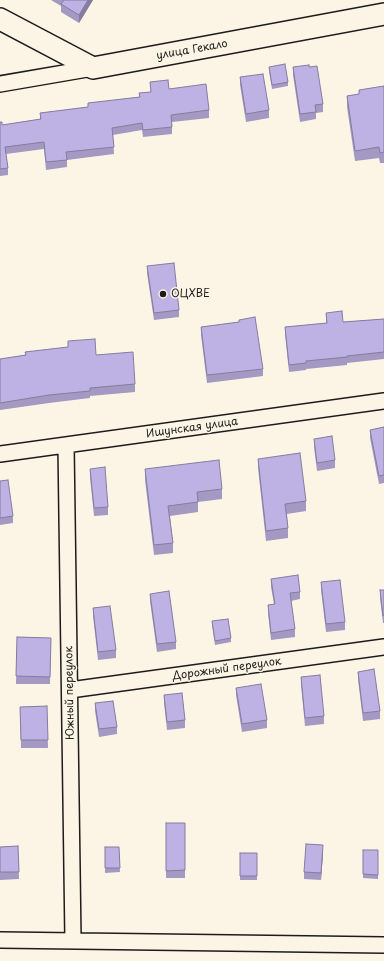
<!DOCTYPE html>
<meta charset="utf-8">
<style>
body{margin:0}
canvas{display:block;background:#fcf5e5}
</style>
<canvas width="384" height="961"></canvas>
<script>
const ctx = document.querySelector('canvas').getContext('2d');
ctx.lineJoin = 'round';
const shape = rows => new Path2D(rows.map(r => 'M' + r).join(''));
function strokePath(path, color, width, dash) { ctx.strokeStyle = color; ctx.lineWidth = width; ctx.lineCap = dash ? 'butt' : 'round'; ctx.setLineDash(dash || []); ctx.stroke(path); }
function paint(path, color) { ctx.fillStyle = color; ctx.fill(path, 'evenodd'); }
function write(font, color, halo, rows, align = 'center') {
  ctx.font = font + ' "Playpen Sans",sans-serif'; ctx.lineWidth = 3; ctx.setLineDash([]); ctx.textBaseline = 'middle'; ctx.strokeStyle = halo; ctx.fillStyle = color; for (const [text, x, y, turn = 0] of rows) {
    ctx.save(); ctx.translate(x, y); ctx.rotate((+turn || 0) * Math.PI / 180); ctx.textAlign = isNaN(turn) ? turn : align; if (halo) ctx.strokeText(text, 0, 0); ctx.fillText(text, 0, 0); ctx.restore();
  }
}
const street = shape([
 [0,84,93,68],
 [66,445,73,940],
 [0,454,384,401],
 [70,690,384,647],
 [0,940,384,945]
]);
const secondary = shape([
 [0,19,93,68,384,14]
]);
strokePath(street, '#1c1c1c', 18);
strokePath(secondary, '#1c1c1c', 24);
strokePath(street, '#fcf5e5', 15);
strokePath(secondary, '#fcf5e5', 21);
paint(shape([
 [51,0,93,0,79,23,61,12,61,6],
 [269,67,288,82,288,86,272,89,269,71],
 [293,67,309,67,323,104,323,112,316,113,316,119,300,122,293,75],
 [240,77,269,110,269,118,246,122,240,85],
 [150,82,169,89,209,110,209,118,172,122,172,134,143,137,142,130,113,135,114,154,67,160,67,167,46,170,44,149,6,154,8,168,8,175,0,176,0,122,2,125,40,119,40,113,88,107,88,103,139,97,139,93,151,92],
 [384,86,384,163,380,163,379,158,355,161,347,107,347,96,359,94],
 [147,266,179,310,179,317,154,320,147,273],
 [326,313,343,322,384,319,384,359,347,363,347,365,306,369,306,370,289,372,285,334,285,327,326,323],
 [239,320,263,369,263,376,207,383,201,335,201,327,239,322],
 [68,341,96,355,135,384,135,392,90,396,90,398,49,403,0,410,0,359,25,355,25,352,68,347],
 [384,427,384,483,379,484,370,438,370,430],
 [314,439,335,460,335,468,317,471,314,447],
 [258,459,306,501,306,511,287,514,288,528,288,538,266,541,258,468],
 [90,469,108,507,108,515,94,516,90,477],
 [145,469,222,489,222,499,198,502,198,512,170,516,173,543,173,553,154,555,145,480],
 [0,481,13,516,13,523,0,525],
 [271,579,300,592,300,599,291,601,295,629,295,637,271,640,268,613,268,605,274,604,271,587],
 [321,582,345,622,345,630,326,632,321,590],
 [380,590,384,590,384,623,383,623,380,598],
 [150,594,176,642,176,649,157,652,150,601],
 [93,608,116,650,116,658,98,660,93,616],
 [212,621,231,638,231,642,215,645,212,625],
 [17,637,51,638,50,684,16,684],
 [358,672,380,711,380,719,363,721,358,679],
 [301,677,324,716,324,724,305,726,301,685],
 [236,688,267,720,267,728,242,732,236,695],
 [164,695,185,720,185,728,167,730,164,703],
 [95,703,117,727,117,734,99,737,95,711],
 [47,706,48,748,21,748,20,707],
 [166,823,185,823,185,878,166,878],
 [18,846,19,879,0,880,0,847],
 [105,847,119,847,120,872,105,873],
 [363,850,378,850,378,879,363,878],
 [240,853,257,853,257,880,240,880],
 [323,853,321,880,304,879,304,872]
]), '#a399c3');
paint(shape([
 [88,0,93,0,79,23,79,15],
 [323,845,323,853,321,880,321,873]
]), '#847d9f');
const building = shape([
 [64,0,88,0,79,15,61,4,64,0],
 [285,64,288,82,272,85,269,67,285,64],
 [309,65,309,67,317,66,323,104,315,105,316,112,300,114,293,67,309,65],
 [263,74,269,110,246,114,240,77,263,74],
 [168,80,169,89,206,84,209,110,171,115,172,127,143,130,142,123,112,128,114,147,66,152,67,160,46,162,44,142,5,147,8,168,0,169,0,122,2,122,2,125,41,119,40,113,88,107,88,103,140,97,139,93,151,92,150,82,168,80],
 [384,86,384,152,380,153,379,147,355,151,347,96,359,94,359,90,384,86],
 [174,263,179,310,154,313,147,266,174,263],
 [342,311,343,322,384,319,384,352,347,356,347,357,306,361,306,363,289,365,285,327,327,323,326,313,342,311],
 [255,317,263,369,207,375,201,327,239,322,239,320,255,317],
 [95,339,96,355,133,352,135,384,90,388,90,391,49,395,0,403,0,359,26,355,25,352,68,347,68,341,95,339],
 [384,427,384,475,379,476,370,430,384,427],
 [332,436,335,460,317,463,314,439,332,436],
 [300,453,306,501,285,504,288,528,266,531,258,459,300,453],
 [219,460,222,489,197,492,198,502,168,506,173,543,154,545,145,469,219,460],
 [105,467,108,507,94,508,90,469,105,467],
 [8,480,13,516,0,518,0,481,8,480],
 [298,575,300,592,290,593,295,629,271,633,268,605,275,604,271,579,298,575],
 [340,580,345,622,326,624,321,582,340,580],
 [380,590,384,590,384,615,383,616,380,590],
 [169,591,176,642,157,644,150,594,169,591],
 [110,606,116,650,98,652,93,608,110,606],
 [228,619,231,638,215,641,212,621,228,619],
 [17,637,51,638,50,677,16,676,17,637],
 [374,669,380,711,363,713,358,672,374,669],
 [320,675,324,716,305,718,301,677,320,675],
 [261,684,267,720,242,724,236,688,261,684],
 [182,693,185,720,167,722,164,695,182,693],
 [113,701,117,727,99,729,95,703,113,701],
 [47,706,48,740,21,740,20,707,47,706],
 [166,823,185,823,185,870,166,871,166,823],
 [306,844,323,845,321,873,304,872,306,844],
 [18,846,19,872,0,872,0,847,18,846],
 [105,847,119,847,120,868,105,868,105,847],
 [363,850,378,850,378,875,363,874,363,850],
 [240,853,257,853,257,876,240,876,240,853]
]);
paint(building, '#bdb2e3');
strokePath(building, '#847d9f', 1);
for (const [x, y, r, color] of [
 [163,294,4,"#1c1c1c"]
]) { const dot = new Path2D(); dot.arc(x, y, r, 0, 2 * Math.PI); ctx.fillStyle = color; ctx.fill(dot); strokePath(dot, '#fcf5e5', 1.5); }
write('11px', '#1c1c1c', '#fcf5e5', [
 ["улица Гекало",192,50,-10],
 ["Ишунская улица",192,428,-8],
 ["Дорожный переулок",227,669,-8],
 ["Южный переулок",70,693,-91]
]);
write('11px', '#1c1c1c', '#fcf5e5', [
 ["ОЦХВЕ",171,294]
], 'left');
</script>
